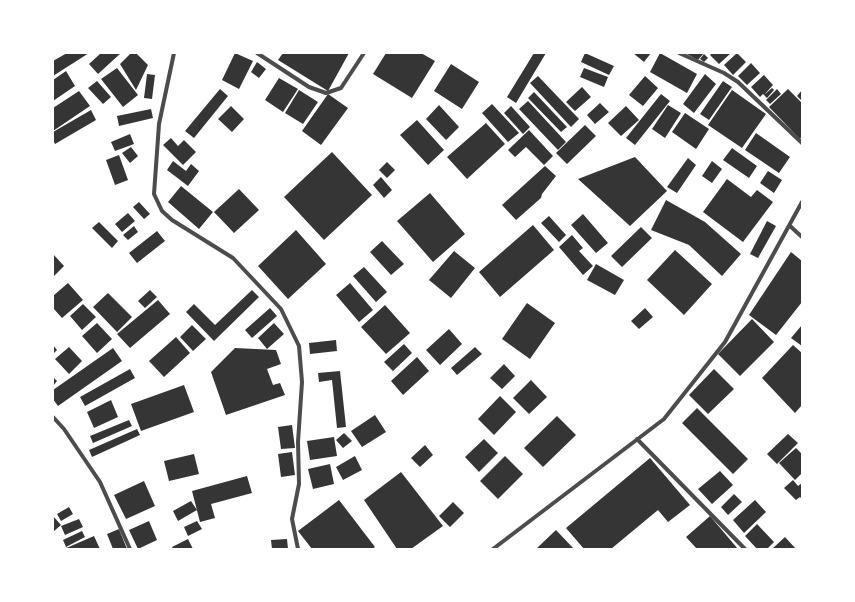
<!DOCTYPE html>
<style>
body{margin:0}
#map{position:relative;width:855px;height:602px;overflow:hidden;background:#fff;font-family:Inter,sans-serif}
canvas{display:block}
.frame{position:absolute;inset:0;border:54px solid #fff;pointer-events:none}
</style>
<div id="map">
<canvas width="855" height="602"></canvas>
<div class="frame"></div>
</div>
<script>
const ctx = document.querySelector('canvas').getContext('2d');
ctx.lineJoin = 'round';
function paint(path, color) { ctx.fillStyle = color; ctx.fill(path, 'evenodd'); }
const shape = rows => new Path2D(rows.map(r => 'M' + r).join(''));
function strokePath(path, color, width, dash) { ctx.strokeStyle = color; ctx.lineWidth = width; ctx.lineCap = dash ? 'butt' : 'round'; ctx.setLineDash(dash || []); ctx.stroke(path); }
paint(shape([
 [67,53,89,53,53,76,53,61],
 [101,53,121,53,98,74,89,64],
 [131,53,136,53,148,65,136,90,120,64],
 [235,53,253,61,239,89,222,80],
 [283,53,349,53,328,91,278,60],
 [386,53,421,53,435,61,412,98,373,74],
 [534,53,546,53,516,103,507,97],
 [585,53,614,66,609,75,581,62],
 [633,53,651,53,644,62],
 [660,53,697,74,687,93,650,72],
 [685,53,704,53,698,60],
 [712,53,731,53,719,64,710,55],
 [737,53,746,62,733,75,724,65],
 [704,54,708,58,704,62,700,59],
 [257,62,266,69,259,78,251,72],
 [751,63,760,73,747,85,738,76],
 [451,64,479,82,462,109,434,91],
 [117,68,138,95,123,107,101,79],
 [584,68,608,77,604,87,580,77],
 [66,71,75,86,53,101,53,80],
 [147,74,155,75,152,99,144,98],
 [705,74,716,84,694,113,683,104],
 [764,75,773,85,764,95,763,94,760,97,751,87],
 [538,76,579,119,571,127,530,83],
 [645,76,658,88,643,106,629,95],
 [279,78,298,89,283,112,265,100],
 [97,81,111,97,103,104,88,88],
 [723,81,732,87,709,120,700,114],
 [582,87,591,97,575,111,566,102],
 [772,88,774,90,767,98,764,95],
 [220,89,228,96,194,138,185,131],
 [777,89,781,94,770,104,766,100],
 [788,89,802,103,802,136,800,139,769,107],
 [299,90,318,102,303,124,285,113],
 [732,90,766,114,742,148,708,125],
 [802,90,802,101,797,96],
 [79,91,90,106,53,131,53,108],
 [534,92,567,127,561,132,528,98],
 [328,94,348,108,321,145,302,131],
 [661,94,670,101,635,145,626,138],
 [528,101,566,142,558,150,519,109],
 [600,103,609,112,595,124,587,115],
 [492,104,519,133,508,142,482,113],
 [439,105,459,127,446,140,426,119],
 [668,105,681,113,665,138,652,129],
 [231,106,244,119,232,132,218,119],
 [511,106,530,127,523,134,504,113],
 [626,106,639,120,621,136,608,123],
 [151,109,153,118,119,126,117,116],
 [91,110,96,120,55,144,53,140,53,132],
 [685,113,709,129,696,149,672,132],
 [417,120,444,150,428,165,400,135],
 [486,123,505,144,467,179,447,157],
 [585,125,596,136,567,164,556,153],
 [529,130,553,156,544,165,526,147,515,157,508,150],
 [756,133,790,157,779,173,745,150],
 [130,134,134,144,115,151,111,142],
 [171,138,178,146,184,140,196,152,183,165,163,145],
 [131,147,138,156,130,163,122,153],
 [732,148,757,166,749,178,723,160],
 [332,152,372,195,324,240,284,197],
 [119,155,128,180,115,185,106,160],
 [635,157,667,191,630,226,578,179],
 [688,158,696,165,677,193,667,187],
 [173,161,186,171,191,164,199,171,188,186,167,170],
 [712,161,722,169,712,183,702,176],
 [387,162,395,170,387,178,379,170],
 [545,166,556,176,542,194,541,198,516,220,502,205],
 [768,171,782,180,774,193,760,183],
 [381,177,392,190,384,198,373,185],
 [727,179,751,197,757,190,773,202,743,242,703,212],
 [181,186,213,212,199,229,168,202],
 [239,189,259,210,234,233,214,212],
 [430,193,465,234,433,262,397,221],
 [666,200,705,222,741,254,722,276,689,245,651,230],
 [139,202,150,214,144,219,133,207],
 [128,213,135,221,122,232,115,224],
 [583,214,608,243,596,253,571,225],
 [549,216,566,235,559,242,541,223],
 [767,221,776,226,758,258,750,254],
 [99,222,118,241,112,248,92,228],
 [533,225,554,250,500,297,479,272],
 [134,226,138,232,128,240,123,235],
 [641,227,652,238,622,267,611,256],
 [296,230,326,264,288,299,258,266],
 [157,231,165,241,137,263,129,253],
 [572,235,583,248,579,251,593,266,583,275,559,247],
 [382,241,404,264,391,275,370,252],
 [675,250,712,284,684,315,647,280],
 [454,251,475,268,451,298,429,280],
 [791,252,802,261,802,302,776,335,749,315],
 [53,254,64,266,53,277],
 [596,264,624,280,615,295,587,280],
 [364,267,387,292,376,302,353,276],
 [68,283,83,300,62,318,53,308,53,296],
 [350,283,373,310,359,322,336,295],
 [150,290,157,297,145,308,138,301],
 [252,290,259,297,214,341,186,312,194,304,215,325],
 [108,293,132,317,117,332,93,307],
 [158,300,170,314,130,348,117,334],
 [527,303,555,323,530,359,502,339],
 [83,304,96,317,82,330,70,316],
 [385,305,410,333,386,354,361,327],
 [270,308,277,316,252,338,245,330],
 [645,308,653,317,639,329,631,321],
 [752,319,774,342,740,376,718,354],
 [97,323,112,339,97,353,82,336],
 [274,323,284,334,267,349,258,338],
 [192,325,206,339,193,351,180,337],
 [802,325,802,346,791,338],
 [449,329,462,344,440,365,426,350],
 [176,337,190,353,164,377,149,361],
 [336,340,337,351,310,354,309,343],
 [404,344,412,353,393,371,384,362],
 [53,345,57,350,53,354],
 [793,345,802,353,802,405,795,413,762,378],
 [69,347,82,361,69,374,55,359],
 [475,347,482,354,457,375,451,368],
 [113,348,122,361,58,406,53,399,53,390],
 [235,348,276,350,281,364,267,369,273,385,280,383,285,395,226,415,211,372],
 [417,357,429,371,403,395,391,381],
 [504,364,515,376,502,389,490,378],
 [130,369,135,378,85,406,80,397],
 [714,369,734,389,708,414,689,395],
 [340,371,346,427,337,428,332,380,319,382,318,373],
 [53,377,57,381,53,386],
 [531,380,547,397,529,414,513,398],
 [184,385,194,412,141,431,131,404],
 [500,396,516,412,494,435,478,419],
 [111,400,118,417,94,428,87,412],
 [697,408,748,459,733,474,682,423],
 [375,415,386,432,362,447,351,431],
 [557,416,576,435,543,467,524,448],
 [129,420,132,426,93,443,90,436],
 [292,425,295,448,281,449,278,427],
 [137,429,140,435,92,457,89,450],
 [344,433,352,441,343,448,336,440],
 [788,434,798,443,777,464,767,454],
 [334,437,337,456,310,460,307,441],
 [484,439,498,453,479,472,465,457],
 [425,445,433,455,420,467,411,458],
 [796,448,802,454,802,473,795,480,779,463],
 [292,452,295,475,281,477,278,454],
 [194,454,199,474,169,481,164,461],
 [355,456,362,470,343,480,336,467],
 [505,456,523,474,498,499,480,481],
 [650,458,690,505,668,522,658,510,611,549,584,549,566,528],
 [330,464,334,484,313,489,308,469],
 [720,471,733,485,712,504,698,489],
 [401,472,443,526,411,549,397,549,364,500],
 [247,476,252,493,211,504,215,518,200,522,192,491],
 [793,480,798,486,802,483,802,499,800,497,796,500,784,488],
 [144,481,155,506,126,519,114,495],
 [734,494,742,502,728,515,721,507],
 [339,500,375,547,372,549,312,549,298,531],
 [755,500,766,512,744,533,733,520],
 [191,501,197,510,178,521,173,511],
 [453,502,464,513,450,527,439,516],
 [69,507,73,514,61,521,57,514],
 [53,516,61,525,53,532],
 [710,516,738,549,697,549,686,537],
 [79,519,83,527,65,535,61,526],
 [149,521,157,540,138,549,129,530],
 [197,521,202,529,188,536,184,527],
 [757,524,774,542,767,549,757,549,745,536],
 [119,529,127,549,113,549,107,534],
 [556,530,574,549,536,549],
 [82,531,85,537,66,547,63,540],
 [94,536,100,549,64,549],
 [785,537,796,549,772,549],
 [188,539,193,549,173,549,172,547],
 [287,539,288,549,272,549,271,540]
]), '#353535');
strokePath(shape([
 [174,53,159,124,154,194,162,211,172,220,233,258,281,309,299,346,302,382,298,442,299,484,292,519,298,549],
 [257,53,309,87,326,93,341,88,364,53],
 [679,53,724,73,738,82,802,143],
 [790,226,802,237],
 [53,417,64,429,100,482,130,549],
 [637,439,745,549],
 [493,549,664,419,725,342,802,202]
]), '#4c4c4c', 4);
</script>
